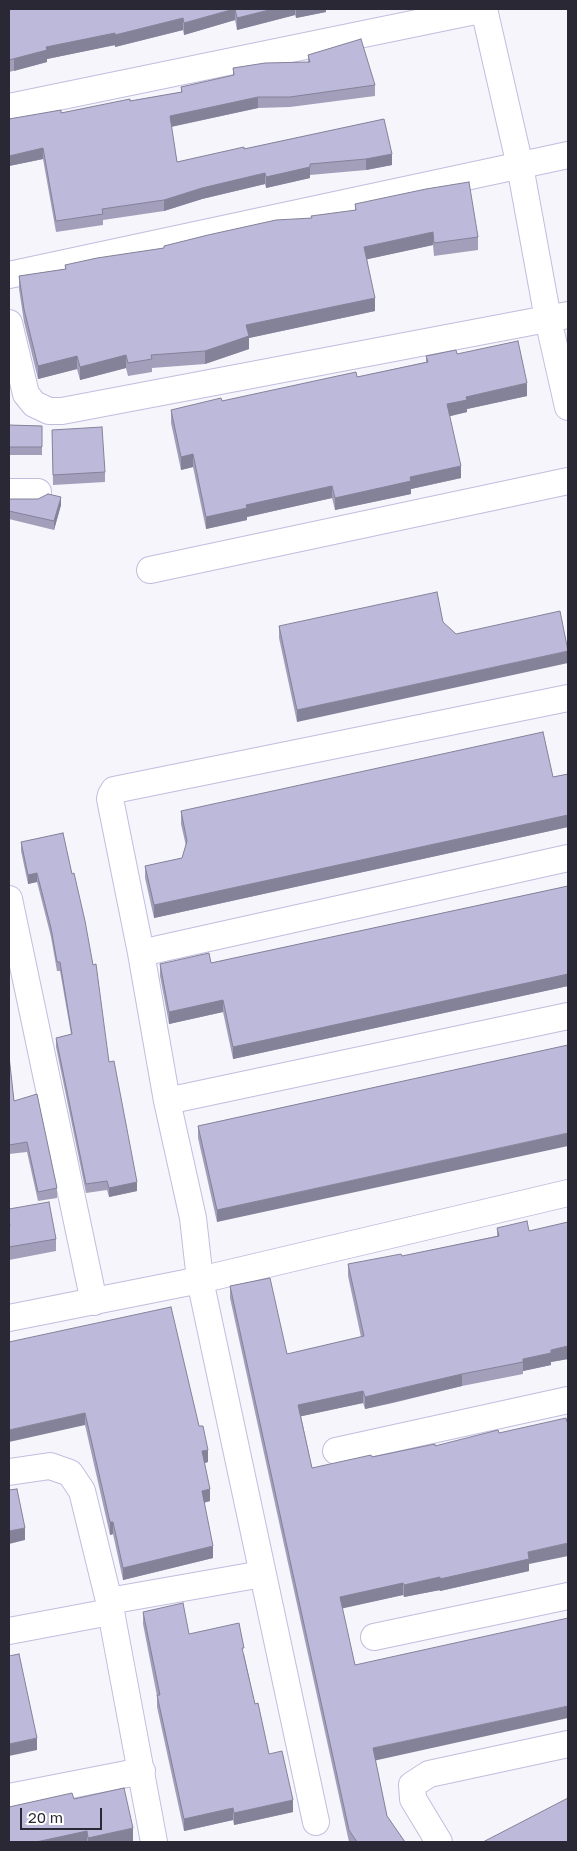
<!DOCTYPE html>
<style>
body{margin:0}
#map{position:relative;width:577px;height:1851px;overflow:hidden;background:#f6f5fc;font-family:"Golos Text",sans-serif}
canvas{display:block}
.frame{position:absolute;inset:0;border:10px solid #2a2835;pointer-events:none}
.scale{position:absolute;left:20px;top:1808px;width:82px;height:22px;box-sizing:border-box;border:2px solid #2a2835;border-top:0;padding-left:6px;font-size:15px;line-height:18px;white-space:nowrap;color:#2a2835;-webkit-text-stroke:4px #fff;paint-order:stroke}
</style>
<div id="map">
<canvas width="577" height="1851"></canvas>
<div class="frame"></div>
<div class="scale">20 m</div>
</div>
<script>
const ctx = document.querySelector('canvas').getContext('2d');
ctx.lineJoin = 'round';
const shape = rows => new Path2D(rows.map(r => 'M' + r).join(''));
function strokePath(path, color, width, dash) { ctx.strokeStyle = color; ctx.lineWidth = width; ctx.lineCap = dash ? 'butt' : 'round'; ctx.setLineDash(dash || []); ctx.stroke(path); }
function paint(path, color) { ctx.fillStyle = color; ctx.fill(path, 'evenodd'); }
const minor = shape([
 [484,9,520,166,548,319,568,407],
 [9,107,485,9],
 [9,275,568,155],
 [9,323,26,394,34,404,49,411,62,411,568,315],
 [9,492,38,492],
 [150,570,568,481],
 [9,899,94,1302],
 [141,953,568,858],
 [167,1101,568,1016],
 [9,1318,200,1280,568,1193],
 [336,1451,568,1400],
 [9,1472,50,1466,70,1473,82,1491,109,1601,154,1842],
 [109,1601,262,1574],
 [9,1631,110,1612],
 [374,1637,568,1596],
 [9,1797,142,1771],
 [316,1822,200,1280,193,1218,167,1101,141,953,110,799,111,795,114,790,568,698],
 [439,1842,413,1799,412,1785,429,1774,568,1744]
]);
strokePath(minor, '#c1bdde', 28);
strokePath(minor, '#fff', 26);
paint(shape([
 [9,9,326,9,326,12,296,18,295,15,237,30,235,20,184,35,183,30,115,47,115,45,47,59,47,62,9,72],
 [308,55,375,85,375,96,290,107,258,108,171,127,177,162,244,149,384,119,392,165,366,170,310,175,310,178,266,188,265,184,202,199,164,211,103,220,103,225,56,232,43,159,9,166,61,113,181,92,181,87,233,76,233,68,308,62],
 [355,204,478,237,478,250,434,256,433,245,367,259,375,311,249,338,249,349,205,364,152,368,152,372,128,376,126,368,80,380,77,369,38,379,24,322,19,289,19,276,65,269,65,265,164,248,164,246,355,210],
 [457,354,527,396,467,409,467,412,449,416,461,478,411,489,411,494,335,510,332,498,247,517,247,520,206,529,193,467,181,470,171,423,171,410,357,377,426,362,426,356],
 [9,425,42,426,42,455,9,455],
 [52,430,105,472,105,482,53,485],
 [9,499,61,505,54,530,9,519],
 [443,622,456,634,297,722,279,638,279,626],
 [568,774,568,827,154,918,145,878,145,866,182,858,186,846,181,824,181,811,553,777],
 [63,833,109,1062,137,1191,109,1197,107,1190,86,1193,56,1047,56,1038,71,1034,60,971,57,971,51,937,37,882,28,884,21,851,21,842],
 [568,886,568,986,233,1059,223,1012,169,1024,160,976,160,964,211,963],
 [568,1045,217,1222,198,1138,198,1126],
 [9,1056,14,1101,57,1188,57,1198,38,1201,27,1152,9,1154],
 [9,1209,56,1239,56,1251,9,1260],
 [568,1222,568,1359,551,1362,551,1365,523,1371,523,1374,462,1386,393,1403,365,1409,363,1403,301,1416,312,1468,372,1457,435,1446,529,1564,529,1571,440,1591,440,1590,404,1597,403,1595,342,1608,387,1816,405,1842,349,1842,230,1298,230,1286,287,1354,361,1337,348,1276,348,1264,402,1256,497,1236,497,1228,529,1231],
 [9,1342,208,1462,204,1463,210,1501,204,1503,213,1558,123,1580,113,1534,110,1535,85,1425],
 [143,1612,189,1634,244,1654,255,1704,269,1754,293,1812,234,1825,233,1820,184,1831,157,1707,157,1696,143,1624],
 [74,1799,133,1841,126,1842,9,1842]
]), '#a39fbb');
paint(shape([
 [235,9,235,20,184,35,184,23],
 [273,9,295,9,295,15,237,30,237,18],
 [296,9,326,9,326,12,296,18],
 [183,18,183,30,115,47,115,35],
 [115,33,115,45,47,59,47,62,14,71,14,59,46,47],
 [258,97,258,108,170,127,170,116],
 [43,148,43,159,9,166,9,156],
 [392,154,392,165,366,170,366,159],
 [310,167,310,178,266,188,266,177],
 [265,173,265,184,202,199,164,211,164,200,202,188],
 [433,232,433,245,364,260,364,247],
 [375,298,375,311,249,338,249,349,205,364,205,351,246,325],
 [126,355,126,368,80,380,80,367],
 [77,356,77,369,38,379,38,366],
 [527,383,527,396,467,409,467,412,447,417,447,404,466,397],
 [193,454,193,467,181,470,181,457],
 [461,466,461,478,411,489,411,494,335,510,335,498,410,477],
 [332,486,332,498,247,517,247,520,206,529,206,517,246,505],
 [61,497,61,505,54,530,54,521],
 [568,651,568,663,297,722,297,710],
 [568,815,568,827,154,918,154,905],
 [37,873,37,882,28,884,28,875],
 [568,974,568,986,233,1059,233,1047],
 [223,1000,223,1012,169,1024,169,1012],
 [568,1133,568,1146,217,1222,217,1210],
 [137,1182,137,1191,109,1197,109,1188],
 [568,1346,568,1359,551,1362,551,1365,523,1371,523,1359,551,1350],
 [462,1374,462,1386,365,1409,365,1397],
 [363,1391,363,1403,298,1417,298,1405],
 [85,1413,85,1425,9,1442,9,1430],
 [208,1450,208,1462,202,1464,202,1451],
 [210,1489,210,1501,202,1503,202,1491],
 [110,1522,113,1522,113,1534,110,1535],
 [25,1528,25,1540,9,1544,9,1531],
 [568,1543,568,1556,529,1564,529,1571,440,1591,440,1579,528,1552],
 [213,1546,213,1558,123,1580,123,1568],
 [440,1577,440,1590,404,1597,404,1585],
 [403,1583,403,1595,340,1609,340,1597],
 [568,1706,568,1718,373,1761,373,1748],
 [37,1738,37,1750,9,1756,9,1744],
 [293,1800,293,1812,234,1825,234,1813],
 [233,1808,233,1820,184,1831,184,1819],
 [133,1828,133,1841,126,1842,88,1842,88,1838],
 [87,1831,87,1842,36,1842]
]), '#848299');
const building = shape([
 [9,9,234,9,184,23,183,18,115,35,115,33,46,47,47,50,9,60,9,9],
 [235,9,273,9,237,18,235,9],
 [361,39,375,85,290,97,258,97,170,116,177,162,244,147,244,149,384,119,392,154,366,159,310,164,310,167,266,177,265,173,202,188,164,200,102,209,103,214,56,221,43,148,9,156,9,119,61,110,61,113,130,99,130,101,182,92,181,87,234,75,233,68,265,63,310,62,308,55,361,39],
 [469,182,478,237,434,243,433,232,364,247,375,298,246,325,249,336,205,351,151,355,152,359,128,363,126,355,80,367,77,356,38,366,24,309,19,276,66,269,65,265,97,258,164,248,164,246,208,235,276,220,312,218,311,216,356,210,355,204,426,189,469,182],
 [518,341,527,383,466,397,467,400,447,404,461,466,410,477,411,481,335,498,332,486,246,505,247,508,206,517,193,454,181,457,171,410,221,398,222,401,356,372,357,377,428,362,426,356,456,350,457,354,518,341],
 [9,425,42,426,42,447,9,447,9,425],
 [102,427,105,472,53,475,52,430,102,427],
 [48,494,61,497,54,521,9,511,9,499,38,499,48,494],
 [437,592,443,622,456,634,560,611,568,651,297,710,279,626,437,592],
 [543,732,553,777,568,774,568,815,154,905,145,866,182,858,187,841,181,811,543,732],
 [63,833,72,874,74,873,85,921,93,965,96,964,109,1062,114,1061,137,1182,109,1188,107,1181,86,1184,56,1038,72,1034,60,962,57,962,51,928,37,873,28,875,21,842,63,833],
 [568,886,568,974,233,1047,223,1000,169,1012,160,964,209,953,211,963,568,886],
 [568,1045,568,1133,217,1210,198,1126,568,1045],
 [9,1056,14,1101,37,1094,57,1188,38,1192,27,1142,9,1145,9,1056],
 [49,1202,56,1239,9,1247,9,1226,10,1226,9,1219,9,1209,49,1202],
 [527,1221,529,1231,568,1222,568,1346,551,1350,551,1353,523,1359,523,1362,462,1374,393,1390,365,1397,363,1391,298,1405,312,1468,371,1455,372,1457,435,1444,435,1446,498,1430,499,1433,566,1418,567,1422,568,1421,568,1543,528,1552,529,1559,440,1579,440,1577,404,1585,403,1583,340,1597,355,1665,568,1618,568,1706,373,1748,387,1816,405,1842,357,1842,349,1830,230,1286,270,1278,287,1354,364,1336,348,1264,401,1254,402,1256,499,1236,497,1228,527,1221],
 [171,1307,199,1426,203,1426,208,1450,202,1451,210,1489,202,1491,213,1546,123,1568,113,1522,110,1522,85,1413,9,1430,9,1342,171,1307],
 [17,1489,25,1528,9,1531,9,1490,17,1489],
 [183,1603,189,1634,239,1623,244,1648,242,1648,255,1704,258,1703,269,1754,282,1751,293,1800,234,1813,233,1808,184,1819,157,1695,160,1695,143,1612,183,1603],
 [19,1654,37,1738,9,1744,9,1656,19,1654],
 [124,1788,133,1828,88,1838,87,1831,36,1842,9,1842,9,1807,72,1793,74,1799,124,1788],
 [568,1798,568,1842,483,1842,568,1798]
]);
paint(building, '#bdb9da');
strokePath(building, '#848299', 1);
</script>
